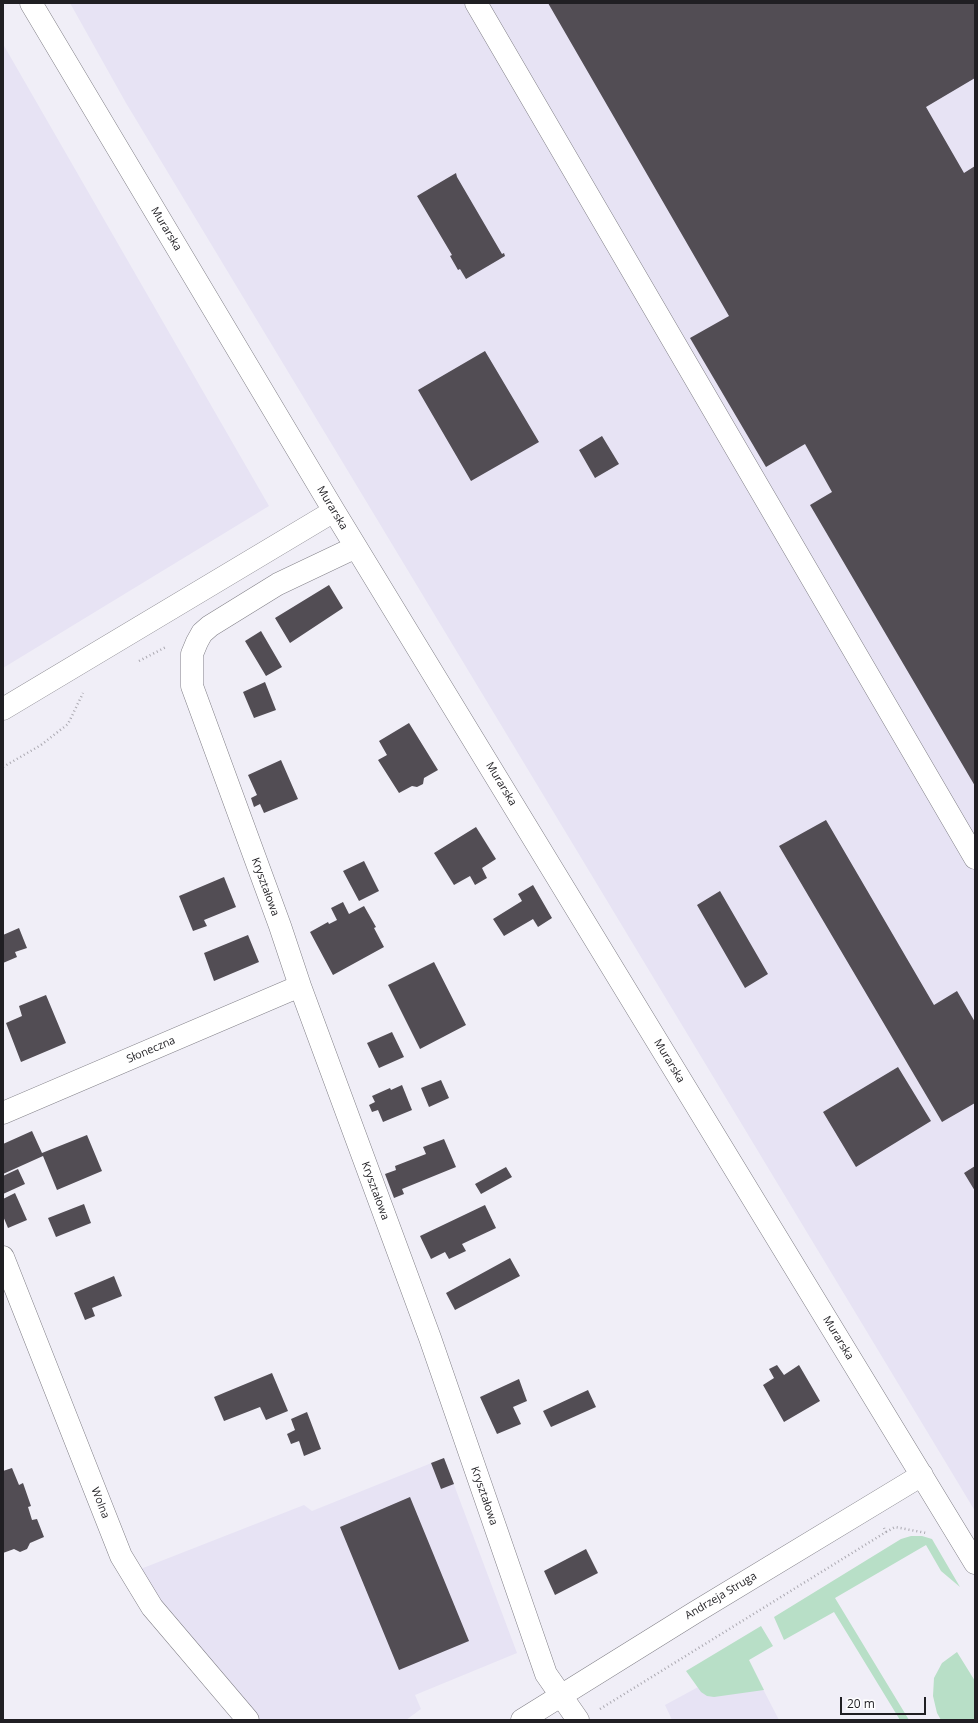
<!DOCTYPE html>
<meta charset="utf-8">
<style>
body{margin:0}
#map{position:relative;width:978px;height:1723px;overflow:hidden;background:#f0eef7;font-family:"Open Sans",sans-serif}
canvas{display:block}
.frame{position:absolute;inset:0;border:4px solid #201f23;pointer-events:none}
.scale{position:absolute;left:840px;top:1697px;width:86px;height:18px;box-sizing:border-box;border:2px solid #201f23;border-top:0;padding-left:5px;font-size:12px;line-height:14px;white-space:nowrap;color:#201f23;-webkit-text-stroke:3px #fff;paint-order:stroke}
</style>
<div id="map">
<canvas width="978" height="1723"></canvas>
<div class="frame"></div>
<div class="scale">20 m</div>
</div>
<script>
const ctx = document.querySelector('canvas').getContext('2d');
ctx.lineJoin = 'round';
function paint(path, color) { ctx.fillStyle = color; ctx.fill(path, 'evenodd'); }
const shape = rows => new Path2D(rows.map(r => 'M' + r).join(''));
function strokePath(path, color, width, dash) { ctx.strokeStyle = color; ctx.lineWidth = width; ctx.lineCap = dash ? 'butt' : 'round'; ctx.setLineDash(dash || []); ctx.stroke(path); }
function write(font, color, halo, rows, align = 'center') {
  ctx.font = font + ' "Open Sans",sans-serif'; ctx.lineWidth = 4; ctx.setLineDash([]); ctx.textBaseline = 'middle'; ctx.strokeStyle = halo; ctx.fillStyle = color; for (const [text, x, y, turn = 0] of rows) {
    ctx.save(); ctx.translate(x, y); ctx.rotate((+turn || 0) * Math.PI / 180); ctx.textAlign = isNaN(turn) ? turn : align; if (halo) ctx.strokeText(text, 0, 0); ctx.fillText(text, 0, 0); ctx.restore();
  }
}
paint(shape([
 [70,3,975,3,975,1511,126,103],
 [3,44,269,506,3,668],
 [444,1458,517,1653,415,1695,421,1709,406,1720,260,1720,142,1579,138,1570,304,1505,312,1511],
 [748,1660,779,1720,672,1720,665,1705]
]), '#e7e3f4');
paint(shape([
 [911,1536,922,1536,932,1539,960,1587,941,1571,926,1545,835,1598,909,1720,900,1720,834,1612,784,1640,774,1617,901,1539],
 [761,1626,773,1646,749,1660,764,1690,714,1697,707,1696,701,1692,686,1671],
 [957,1652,975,1681,975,1720,941,1720,937,1713,933,1696,934,1678,942,1663]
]), '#b8dfc7');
paint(shape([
 [548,3,975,3,975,78,926,107,964,173,975,166,975,786,810,505,832,492,805,444,766,467,690,338,729,316],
 [456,173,457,177,502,254,504,253,505,256,466,279,460,269,458,270,450,256,452,255,417,196],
 [485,351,539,442,471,481,418,390],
 [602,436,619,464,595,478,579,450],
 [329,585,343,608,290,643,275,618],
 [261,631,282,667,266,676,245,641],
 [265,682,276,710,254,718,243,692],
 [409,723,438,770,424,778,423,784,417,787,412,786,399,793,378,760,387,755,379,741],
 [281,760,298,799,264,813,260,804,254,807,251,798,257,795,248,775],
 [826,820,934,1005,957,991,975,1022,975,1103,942,1122,779,846],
 [476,827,496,859,482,868,487,878,475,885,470,876,454,885,434,853],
 [364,861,379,891,359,901,343,871],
 [224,877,236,907,204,920,207,926,193,931,179,896],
 [533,885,552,918,538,927,533,919,504,936,493,919,522,901,518,894],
 [720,891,768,974,745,988,697,905],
 [343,902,349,914,364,906,376,927,374,928,384,947,333,975,310,932,328,922,329,924,337,920,331,908],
 [19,928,27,948,15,952,17,957,3,963,3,935],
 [248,935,259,962,214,981,204,953],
 [434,962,466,1025,420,1049,388,985],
 [46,995,66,1043,21,1062,6,1023,22,1016,19,1006],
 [392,1032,404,1057,379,1068,367,1043],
 [898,1067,931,1121,856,1167,823,1112],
 [441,1080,449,1098,429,1107,421,1088],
 [402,1085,412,1110,383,1122,378,1110,372,1112,369,1105,375,1102,372,1096,390,1088,391,1090],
 [32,1131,42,1153,87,1135,102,1171,57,1190,43,1156,3,1174,3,1144],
 [444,1139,456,1167,402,1189,404,1194,394,1198,385,1174,396,1170,395,1166,426,1154,423,1147],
 [975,1166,975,1191,964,1173],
 [506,1167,512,1177,481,1194,475,1184],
 [18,1169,25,1184,3,1194,3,1176],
 [15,1193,27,1220,8,1228,3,1216,3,1199],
 [84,1204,91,1223,56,1237,48,1218],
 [485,1205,496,1228,462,1244,466,1251,449,1259,445,1252,431,1259,420,1236],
 [510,1258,520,1276,455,1310,446,1293],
 [114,1276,122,1296,92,1308,95,1316,85,1320,74,1293],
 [777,1365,784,1375,799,1365,820,1401,784,1422,763,1385,774,1378,769,1369],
 [272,1373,288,1411,266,1420,260,1407,224,1421,214,1397],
 [519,1379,527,1401,513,1407,521,1424,497,1434,480,1397],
 [588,1390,596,1407,551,1427,543,1411],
 [307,1412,321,1449,304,1456,299,1441,291,1444,287,1434,295,1430,291,1419],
 [444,1458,454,1484,441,1489,431,1463],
 [12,1468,19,1485,23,1483,31,1506,28,1507,32,1520,37,1519,44,1537,30,1543,27,1549,20,1552,14,1549,3,1553,3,1471],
 [410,1497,469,1641,399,1670,340,1527],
 [586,1549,598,1573,555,1595,544,1571]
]), '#524d54');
const minor = shape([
 [31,3,334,511,975,1563],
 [476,3,975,858],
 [356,547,278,584,210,626,202,633,197,642,192,654,192,686,280,926,300,986,430,1338,546,1674,578,1720],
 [3,709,334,511],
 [3,1113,300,986],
 [3,1257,121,1556,152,1607,248,1720],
 [522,1720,694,1613,922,1475]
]);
strokePath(minor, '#828088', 23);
strokePath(shape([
 [139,661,166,647],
 [3,767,41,745,68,724,83,693],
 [886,1532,895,1527,926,1533],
 [600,1709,886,1532,884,1528]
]), '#aaa8b0', 2.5, [1, 3]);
strokePath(minor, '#fff', 22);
write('11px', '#201f23', '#fff', [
 ["Murarska",166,229,59],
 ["Murarska",332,508,59],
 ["Murarska",501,784,59],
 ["Kryształowa",265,887,70],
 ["Słoneczna",151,1050,-23],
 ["Murarska",669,1061,59],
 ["Kryształowa",375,1191,70],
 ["Murarska",838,1338,59],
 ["Kryształowa",484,1496,71],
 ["Wolna",100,1503,69],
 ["Andrzeja Struga",721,1596,-31]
]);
</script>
